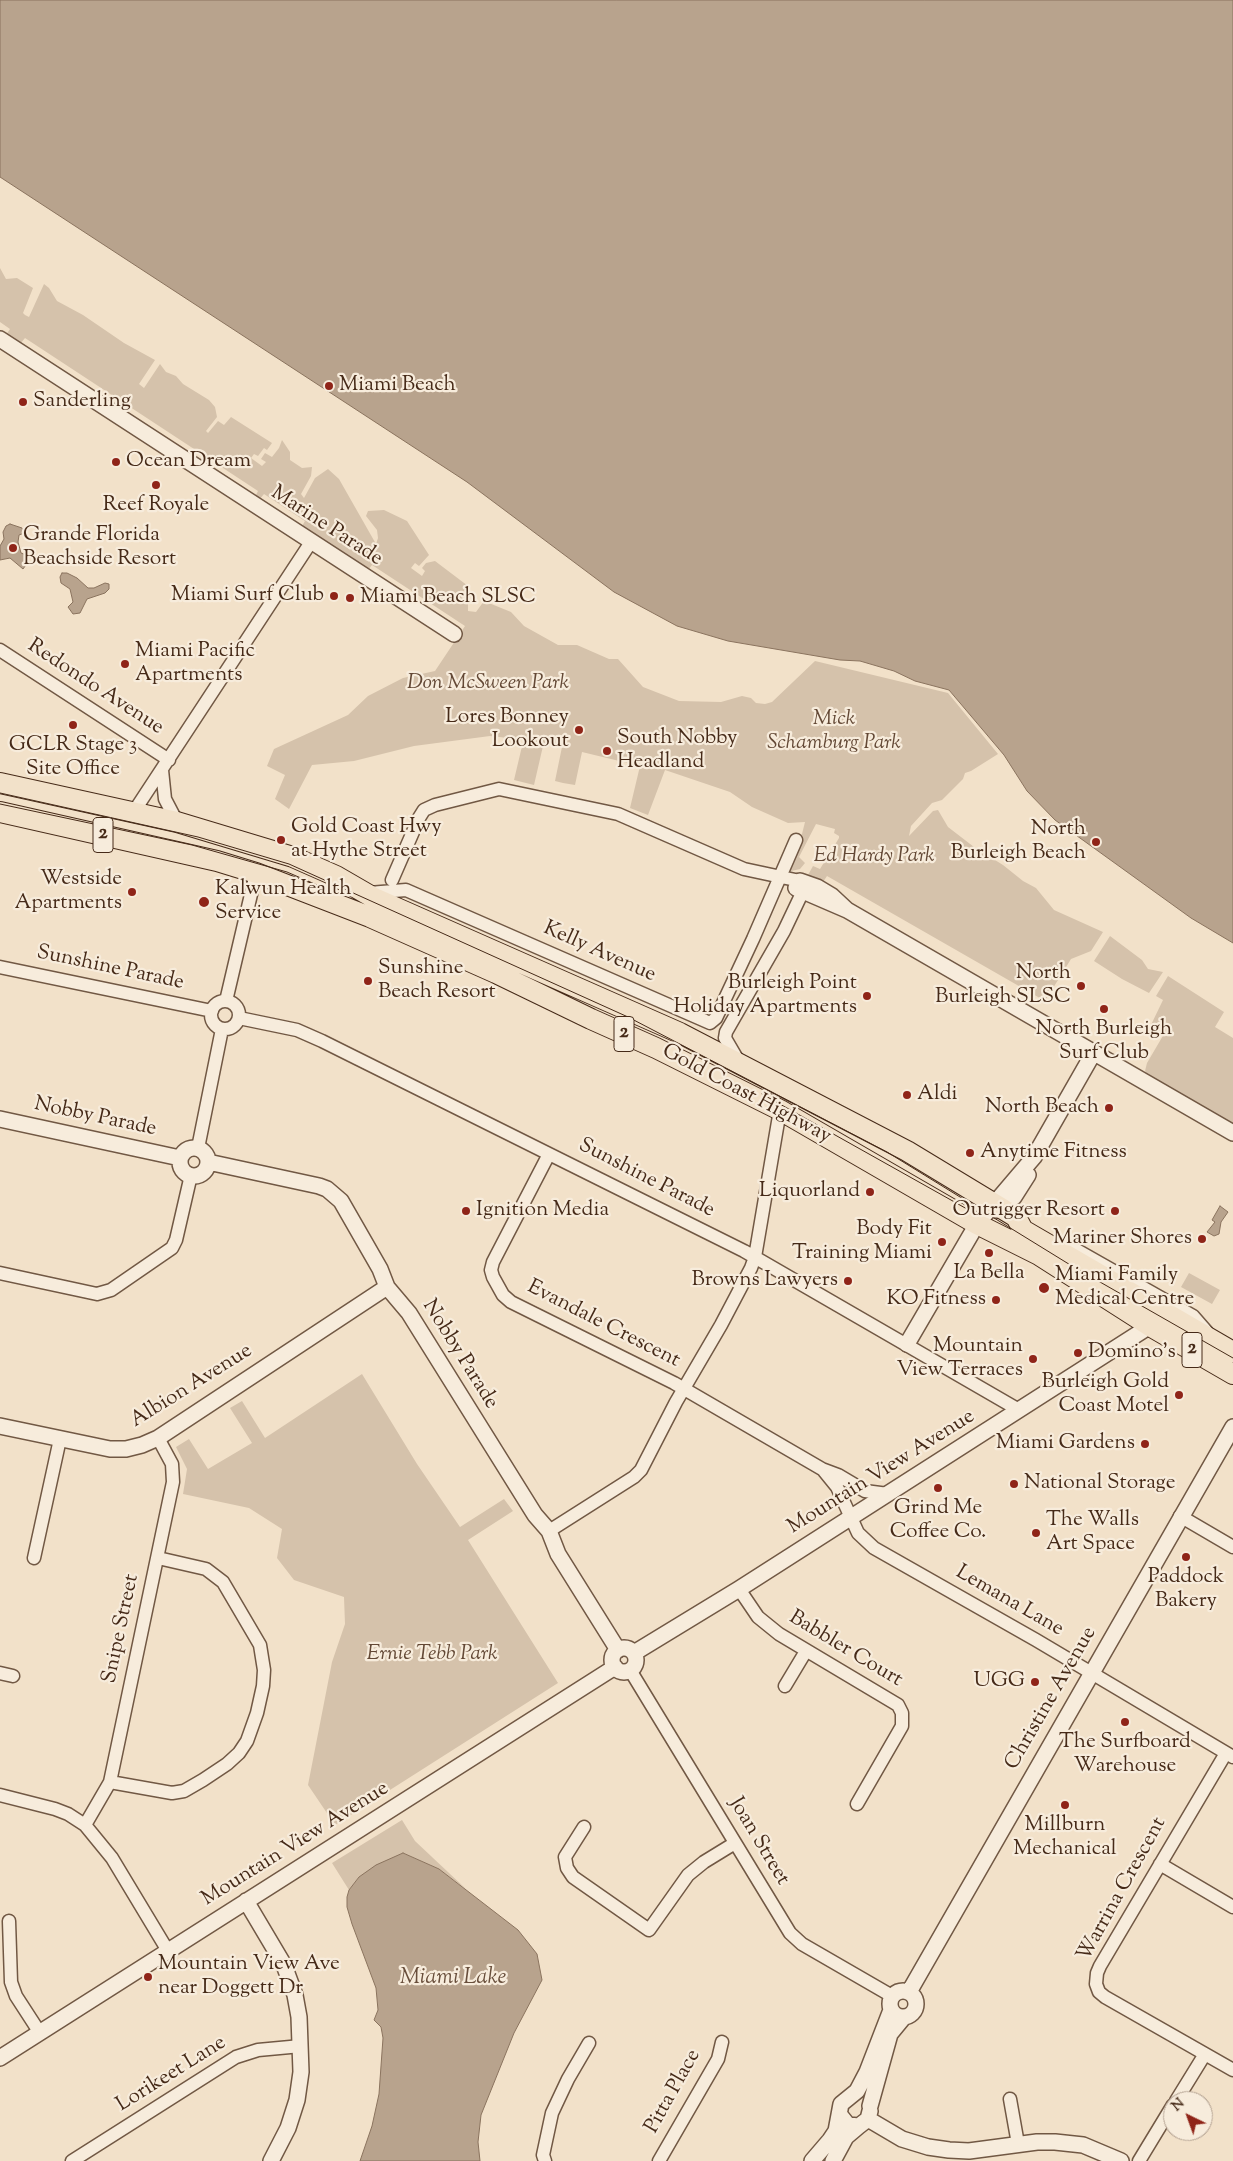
<!DOCTYPE html>
<style>
body{margin:0}
#map{position:relative;width:1233px;height:2161px;overflow:hidden;background:#f2e1c9;font-family:"Sorts Mill Goudy",serif}
canvas{display:block}
.north{position:absolute;left:1163px;top:2091px;width:50px;height:50px;box-sizing:border-box;background:#f7ecdc;border:1px solid #b09e8e;border-radius:50%;rotate:318deg;font-size:14px;font-weight:700;line-height:20px;text-align:center;color:#462a18}
.north::after{content:'';display:block;margin:auto;width:18px;height:22px;background:#8f2418;clip-path:polygon(50% 0,100% 100%,50% 72%,0 100%)}
</style>
<div id="map">
<canvas width="1233" height="2161"></canvas>
<div class="north">N</div>
</div>
<script>
const ctx = document.querySelector('canvas').getContext('2d');
ctx.lineJoin = 'round';
function paint(path, color) { ctx.fillStyle = color; ctx.fill(path, 'evenodd'); }
const shape = rows => new Path2D(rows.map(r => 'M' + r).join(''));
function strokePath(path, color, width, dash) { ctx.strokeStyle = color; ctx.lineWidth = width; ctx.lineCap = dash ? 'butt' : 'round'; ctx.setLineDash(dash || []); ctx.stroke(path); }
function write(font, color, halo, rows, align = 'center') {
  ctx.font = font + ' "Sorts Mill Goudy",serif'; ctx.lineWidth = 4.5; ctx.setLineDash([]); ctx.textBaseline = 'middle'; ctx.strokeStyle = halo; ctx.fillStyle = color; for (const [text, x, y, turn = 0] of rows) {
    ctx.save(); ctx.translate(x, y); ctx.rotate((+turn || 0) * Math.PI / 180); ctx.textAlign = isNaN(turn) ? turn : align; if (halo) ctx.strokeText(text, 0, 0); ctx.fillText(text, 0, 0); ctx.restore();
  }
}
paint(shape([
 [0,268,6,279,17,278,33,288,23,313,25,315,29,317,44,284,49,288,57,301,83,315,124,343,155,360,139,384,144,388,160,364,166,372,176,376,183,384,209,400,215,407,217,417,206,431,208,433,218,421,224,425,231,417,272,443,267,450,264,448,258,456,254,454,251,458,262,466,266,462,261,459,265,453,272,457,279,448,282,440,290,452,290,460,302,468,312,467,311,476,301,494,304,498,315,478,328,469,339,479,376,544,378,538,377,530,366,516,368,511,384,510,407,521,429,555,419,566,415,563,411,568,422,576,425,571,422,568,426,563,435,561,468,586,468,611,476,612,484,601,511,612,524,626,558,645,577,645,609,659,618,659,643,687,679,701,721,702,742,696,751,698,756,703,765,704,772,702,815,661,948,693,998,754,971,771,965,773,963,779,942,800,932,803,911,826,909,836,933,811,938,810,948,827,974,847,1003,865,1023,881,1036,888,1054,910,1103,932,1091,951,1071,959,1045,1001,827,876,821,885,809,878,808,875,813,866,820,869,839,838,839,836,834,833,835,829,816,824,799,857,805,863,800,869,787,872,800,842,805,822,788,823,752,807,730,792,665,770,648,815,630,808,640,766,582,752,575,785,563,783,555,781,562,747,527,740,490,736,414,746,354,761,312,765,289,809,275,799,285,775,267,766,274,749,348,715,368,696,403,678,435,671,465,626,372,565,367,571,301,528,305,521,264,494,259,500,255,497,258,491,25,338,20,344,6,335,10,329,0,322],
 [523,742,543,746,534,785,514,780],
 [1110,936,1142,960,1148,969,1163,972,1149,993,1122,979,1094,961],
 [1168,976,1224,1012,1215,1027,1233,1038,1233,1124,1148,1075,1145,1071,1147,1063,1164,1034,1149,1029,1163,1000,1156,996],
 [1189,1273,1220,1290,1212,1304,1181,1287],
 [362,1374,417,1464,460,1527,504,1499,513,1511,468,1540,558,1683,335,1825,308,1785,332,1662,345,1624,344,1597,294,1580,277,1558,282,1529,249,1508,183,1494,187,1469,176,1447,189,1439,208,1469,252,1443,230,1408,242,1401,265,1438],
 [402,1820,415,1841,466,1889,439,1869,403,1853,359,1877,349,1890,332,1863]
]), '#d5c2ab');
const water = shape([
 [0,0,1233,0,1233,943,1191,918,1055,820,1027,791,1004,755,949,690,915,681,894,671,860,661,840,660,728,641,677,626,614,592,467,482,0,177,0,0],
 [10,524,22,528,24,533,19,535,18,542,21,553,26,555,28,562,23,569,10,558,0,560,0,546,4,539,3,532,6,526,10,524],
 [62,573,67,573,77,578,88,588,94,588,105,583,109,584,109,589,105,593,87,599,80,613,73,614,68,607,73,602,70,589,61,583,60,577,62,573],
 [1220,1206,1228,1212,1221,1222,1219,1234,1214,1236,1207,1232,1215,1222,1212,1220,1220,1206],
 [403,1853,439,1869,518,1930,537,1954,542,1980,514,2033,481,2115,478,2142,480,2161,360,2161,372,2126,379,2094,383,2038,381,2027,374,2020,378,2010,376,1988,352,1924,347,1907,347,1897,349,1890,359,1877,376,1865,403,1853]
]);
paint(water, '#b8a38d');
strokePath(water, '#8a735e', 1);
const minor = shape([
 [0,650,169,760],
 [162,770,165,799,177,822],
 [133,813,311,542],
 [392,880,419,818,424,810,435,805,499,789,618,814,744,869,800,881],
 [369,893,406,890,710,1023,716,1018,753,939,796,840],
 [0,967,212,1011],
 [226,1001,256,873],
 '211 1015a14 14 0 1 1 28 0a14 14 0 1 1-28 0Z',
 [239,1018,297,1030,322,1041,744,1251,1019,1410],
 [739,1062,725,1038,726,1032,784,931,803,891],
 [198,1148,222,1029],
 [549,1154,493,1262,491,1270,493,1277,503,1295,511,1302,674,1383,822,1469,838,1475,865,1491,888,1494],
 [1066,1244,1193,1316,1207,1332],
 [0,1273,97,1294,111,1290,172,1248,176,1240,191,1175],
 [824,1471,837,1487,858,1533,874,1548,1036,1640,1233,1757],
 [1180,1516,1233,1547],
 [549,1531,634,1477,641,1470,676,1402,721,1325,751,1268,755,1257,780,1110],
 [34,1558,60,1439],
 [739,1589,758,1617,779,1634,898,1705,902,1713,902,1726,857,1804],
 [630,1670,790,1933,802,1944,892,1996],
 [0,1673,13,1676],
 [785,1686,806,1651],
 [1226,1753,1100,1966,1097,1973,1096,1984,1099,1992,1105,1997,1233,2070],
 [110,1782,172,1793,184,1791,203,1780,227,1764,239,1753,247,1741,257,1713,263,1686,264,1670,260,1645,223,1582,206,1569,158,1558],
 [0,1795,55,1809,68,1814,85,1825,112,1858,168,1951],
 [85,1825,110,1782,173,1482,172,1464,158,1438],
 [584,1827,565,1857,567,1868,573,1877,649,1930,688,1875,704,1862,735,1843],
 [1160,1864,1233,1907],
 [9,1921,11,1982,16,1996,40,2033],
 [1010,2099,1018,2144],
 [1176,2101,1205,2054],
 [72,2161,236,2057,258,2050,301,2046],
 [545,2161,543,2155,552,2113,568,2079,589,2043],
 [659,2161,718,2059,722,2042],
 [1139,2161,1173,2105]
]);
const tertiary = shape([
 [0,339,454,634],
 [847,910,832,896,817,887,800,881,796,888,847,910,1233,1133],
 [0,1119,180,1158],
 '180 1162a14 14 0 1 1 28 0a14 14 0 1 1-28 0Z',
 [208,1162,319,1186,327,1189,341,1201,380,1269,387,1287,409,1313,535,1515,549,1531,558,1554,618,1650],
 [997,1210,1014,1197,1028,1175],
 [907,1344,977,1224,1034,1157,1094,1052],
 [0,1426,110,1449,126,1449,142,1445,158,1438,387,1287],
 '612 1660a12 12 0 1 1 24 0a12 12 0 1 1-24 0Z',
 [634,1653,739,1589,1150,1326],
 [246,1901,284,1965,295,1995,299,2017,301,2072,297,2100,288,2128,271,2161],
 '890 2004a13 13 0 1 1 26 0a13 13 0 1 1-26 0Z',
 [909,1992,1233,1427],
 [0,2058,615,1667],
 [870,2106,890,2034,904,2017],
 [840,2115,848,2125,859,2126,868,2119,870,2111],
 [868,2119,902,2139,928,2147,949,2150,969,2151,1037,2142,1055,2142,1083,2145,1121,2161],
 [812,2161,830,2140,836,2131,841,2104,857,2091,867,2072,891,2010],
 [833,2161,846,2137,859,2126]
]);
const trunk = shape([
 [0,783,177,822,293,857,336,876,374,898,680,1033,907,1151,1016,1217,1023,1230,1233,1352],
 [0,812,217,861,256,873,370,917,496,973,591,1019,656,1048,780,1110,977,1224,1039,1255,1150,1326,1233,1374]
]);
strokePath(minor, '#715844', 15);
strokePath(tertiary, '#715844', 18);
strokePath(trunk, '#462a18', 22);
strokePath(minor, '#f7ecdc', 12);
strokePath(tertiary, '#f7ecdc', 15);
strokePath(trunk, '#f2e1c9', 20);
strokePath(shape([
 [0,793,198,837,289,864,628,1017,887,1152,1072,1266,1233,1358],
 [0,804,192,845,287,872,317,885],
 [762,1094,967,1209]
]), '#462a18', 1);
for (const [x, y, r, color] of [
 [329,386,5,"#8f2418"],
 [23,402,5,"#8f2418"],
 [116,462,5,"#8f2418"],
 [156,485,5,"#8f2418"],
 [13,548,5,"#8f2418"],
 [334,596,5,"#8f2418"],
 [350,598,5,"#8f2418"],
 [125,664,5,"#8f2418"],
 [73,725,5,"#8f2418"],
 [579,730,5,"#8f2418"],
 [607,751,5,"#8f2418"],
 [281,840,5,"#8f2418"],
 [1096,842,5,"#8f2418"],
 [132,892,5,"#8f2418"],
 [204,902,6,"#8f2418"],
 [368,981,5,"#8f2418"],
 [1081,986,5,"#8f2418"],
 [867,996,5,"#8f2418"],
 [1104,1009,5,"#8f2418"],
 [907,1095,5,"#8f2418"],
 [1109,1108,5,"#8f2418"],
 [970,1153,5,"#8f2418"],
 [870,1192,5,"#8f2418"],
 [466,1211,5,"#8f2418"],
 [1115,1211,5,"#8f2418"],
 [1202,1239,5,"#8f2418"],
 [942,1242,5,"#8f2418"],
 [989,1253,5,"#8f2418"],
 [848,1281,5,"#8f2418"],
 [1044,1288,6,"#8f2418"],
 [996,1300,5,"#8f2418"],
 [1078,1353,5,"#8f2418"],
 [1033,1359,5,"#8f2418"],
 [1179,1395,5,"#8f2418"],
 [1145,1444,5,"#8f2418"],
 [1014,1484,5,"#8f2418"],
 [938,1488,5,"#8f2418"],
 [1036,1533,5,"#8f2418"],
 [1186,1557,5,"#8f2418"],
 [1035,1682,5,"#8f2418"],
 [1125,1722,5,"#8f2418"],
 [1065,1805,5,"#8f2418"],
 [148,1977,5,"#8f2418"]
]) { const dot = new Path2D(); dot.arc(x, y, r, 0, 2 * Math.PI); ctx.fillStyle = color; ctx.fill(dot); strokePath(dot, '#f7ecdc', 2); }
for (const [x, y, w] of [
 [103,835,20],
 [624,1034,20],
 [1192,1350,20]
]) { const box = new Path2D(); box.roundRect(x - w / 2, y - 17.5, w, 35, 4); ctx.fillStyle = '#f7ecdc'; ctx.fill(box); strokePath(box, '#462a18', 1); }
write('bold 20px', '#462a18', null, [
 ["2",103,835],
 ["2",624,1034],
 ["2",1192,1350]
]);
write('21px', '#462a18', '#f7ecdc', [
 ["Miami Beach",339,386],
 ["Sanderling",33,402],
 ["Ocean Dream",126,462],
 ["Reef Royale",156,506,"center"],
 ["Grande Florida",23,536],
 ["Beachside Resort",23,560],
 ["Miami Surf Club",324,596,"right"],
 ["Miami Beach SLSC",360,598],
 ["Miami Pacific",135,652],
 ["Apartments",135,676],
 ["Lores Bonney",569,718,"right"],
 ["Lookout",569,742,"right"],
 ["South Nobby",617,739],
 ["Headland",617,763],
 ["GCLR Stage 3",73,746,"center"],
 ["Site Office",73,770,"center"],
 ["Gold Coast Hwy",291,828],
 ["at Hythe Street",291,852],
 ["North",1086,830,"right"],
 ["Burleigh Beach",1086,854,"right"],
 ["Westside",122,880,"right"],
 ["Apartments",122,904,"right"],
 ["Kalwun Health",215,890],
 ["Service",215,914],
 ["Sunshine",378,969],
 ["Beach Resort",378,993],
 ["North",1071,974,"right"],
 ["Burleigh SLSC",1071,998,"right"],
 ["Burleigh Point",857,984,"right"],
 ["Holiday Apartments",857,1008,"right"],
 ["North Burleigh",1104,1030,"center"],
 ["Surf Club",1104,1054,"center"],
 ["Aldi",917,1095],
 ["North Beach",1099,1108,"right"],
 ["Anytime Fitness",980,1153],
 ["Liquorland",860,1192,"right"],
 ["Ignition Media",476,1211],
 ["Outrigger Resort",1105,1211,"right"],
 ["Body Fit",932,1230,"right"],
 ["Training Miami",932,1254,"right"],
 ["Mariner Shores",1192,1239,"right"],
 ["La Bella",989,1274,"center"],
 ["Miami Family",1055,1276],
 ["Medical Centre",1055,1300],
 ["Browns Lawyers",838,1281,"right"],
 ["KO Fitness",986,1300,"right"],
 ["Mountain",1023,1347,"right"],
 ["View Terraces",1023,1371,"right"],
 ["Domino's",1088,1353],
 ["Burleigh Gold",1169,1383,"right"],
 ["Coast Motel",1169,1407,"right"],
 ["Miami Gardens",1135,1444,"right"],
 ["National Storage",1024,1484],
 ["Grind Me",938,1509,"center"],
 ["Coffee Co.",938,1533,"center"],
 ["The Walls",1046,1521],
 ["Art Space",1046,1545],
 ["Paddock",1186,1578,"center"],
 ["Bakery",1186,1602,"center"],
 ["UGG",1025,1682,"right"],
 ["The Surfboard",1125,1743,"center"],
 ["Warehouse",1125,1767,"center"],
 ["Millburn",1065,1826,"center"],
 ["Mechanical",1065,1850,"center"],
 ["Mountain View Ave",158,1965],
 ["near Doggett Dr",158,1989]
], 'left');
write('21px', '#462a18', '#f7ecdc', [
 ["Marine Parade",326,527,33],
 ["Redondo Avenue",95,688,33],
 ["Kelly Avenue",599,953,24],
 ["Sunshine Parade",110,969,12],
 ["Gold Coast Highway",746,1095,28],
 ["Nobby Parade",95,1118,12],
 ["Sunshine Parade",646,1179,27],
 ["Evandale Crescent",603,1325,27],
 ["Nobby Parade",459,1355,58],
 ["Albion Avenue",192,1387,-32],
 ["Mountain View Avenue",882,1473,-32],
 ["Lemana Lane",1009,1602,30],
 ["Snipe Street",122,1629,-78],
 ["Babbler Court",845,1650,31],
 ["Christine Avenue",1052,1699,-60],
 ["Joan Street",758,1842,59],
 ["Mountain View Avenue",296,1845,-32],
 ["Warrina Crescent",1123,1890,-61],
 ["Lorikeet Lane",172,2075,-32],
 ["Pitta Place",674,2092,-61]
]);
write('italic 21px', '#634835', '#f7ecdc', [
 ["Don McSween Park",488,684],
 ["Mick",834,720],
 ["Schamburg Park",834,744],
 ["Ed Hardy Park",874,857],
 ["Ernie Tebb Park",432,1655]
]);
write('italic 22px', '#684e3b', '#f7ecdc', [
 ["Miami Lake",453,1979]
]);
</script>
